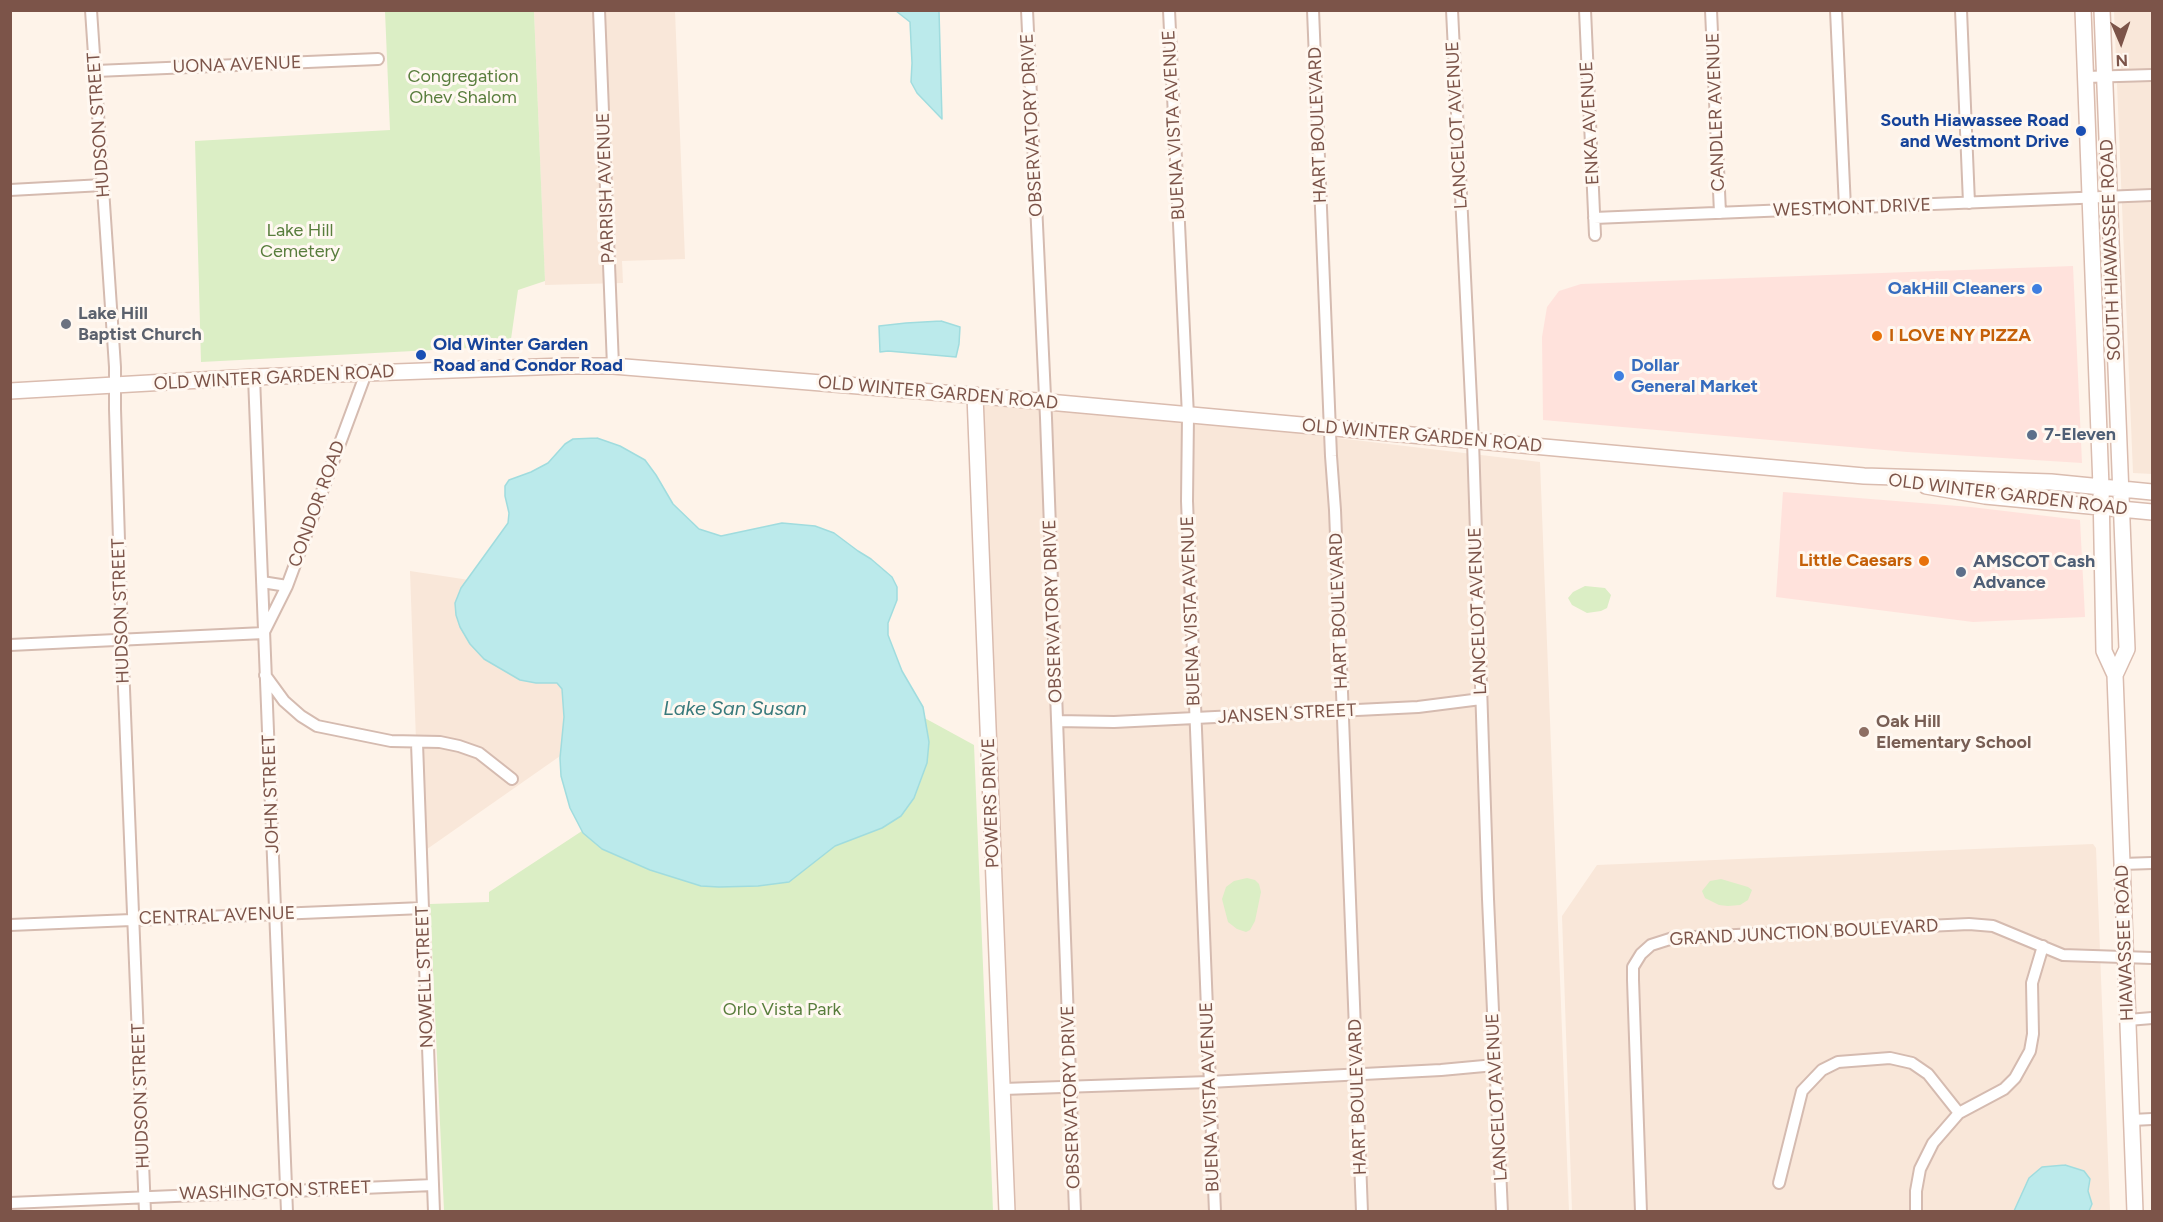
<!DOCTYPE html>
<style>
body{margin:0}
#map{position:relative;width:2163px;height:1222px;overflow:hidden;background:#fef3e9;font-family:Figtree,sans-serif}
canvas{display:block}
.frame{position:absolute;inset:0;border:12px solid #7c5449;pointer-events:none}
.north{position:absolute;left:2091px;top:12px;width:60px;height:60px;-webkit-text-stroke:4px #fff8f1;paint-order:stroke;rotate:178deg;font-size:16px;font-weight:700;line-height:24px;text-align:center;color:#7c5449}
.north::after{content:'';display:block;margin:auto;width:21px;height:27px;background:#7c5449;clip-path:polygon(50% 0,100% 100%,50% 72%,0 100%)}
</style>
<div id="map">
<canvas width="2163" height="1222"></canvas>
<div class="frame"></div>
<div class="north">N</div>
</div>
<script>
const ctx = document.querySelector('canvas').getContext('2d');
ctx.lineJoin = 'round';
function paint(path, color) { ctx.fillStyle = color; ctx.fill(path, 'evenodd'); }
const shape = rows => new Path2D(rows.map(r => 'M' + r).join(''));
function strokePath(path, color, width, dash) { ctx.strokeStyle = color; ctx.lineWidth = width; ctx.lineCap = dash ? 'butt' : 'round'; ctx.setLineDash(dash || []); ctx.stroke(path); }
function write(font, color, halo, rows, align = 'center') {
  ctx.font = font + ' Figtree,sans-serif'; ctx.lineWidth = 6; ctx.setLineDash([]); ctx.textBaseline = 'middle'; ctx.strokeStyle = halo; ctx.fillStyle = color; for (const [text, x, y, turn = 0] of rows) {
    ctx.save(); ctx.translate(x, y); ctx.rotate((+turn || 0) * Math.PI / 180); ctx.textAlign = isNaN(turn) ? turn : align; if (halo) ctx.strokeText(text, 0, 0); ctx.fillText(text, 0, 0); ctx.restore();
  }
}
paint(shape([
 [534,11,675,11,685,259,622,261,623,283,545,285],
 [2114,11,2152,11,2152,474,2133,473],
 [975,395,1540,462,1569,1211,1007,1211],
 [410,571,581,597,726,640,420,854],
 [2093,844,2096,848,2110,1211,1572,1211,1562,916,1597,865]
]), '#f9e7d9');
paint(shape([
 [2073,266,2082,463,1907,452,1543,420,1542,337,1547,307,1559,291,1581,284],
 [1783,492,1971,507,2080,520,2085,617,1973,622,1776,597]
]), '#ffe2dc');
paint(shape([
 [385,11,534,11,545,281,518,290,510,346,201,362,195,141,390,130],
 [1585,586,1605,588,1611,595,1607,608,1601,611,1587,613,1572,605,1568,598,1573,592],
 [888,698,974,745,993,1211,444,1211,430,904,489,902,489,892,646,789],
 [1247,878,1255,880,1259,884,1261,892,1255,921,1250,930,1246,932,1237,929,1228,922,1222,899,1226,887,1234,881],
 [1721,879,1748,887,1752,890,1748,900,1740,905,1728,906,1719,905,1705,898,1702,891,1710,881]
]), '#dbeec5');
const water = shape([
 [896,11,939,11,942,119,917,93,911,82,912,63,910,22,896,11],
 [941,321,960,327,959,344,956,357,888,351,880,352,879,326,906,323,941,321],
 [597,438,620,446,645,460,656,475,673,504,699,529,721,536,782,523,815,526,834,533,858,551,871,559,892,577,897,587,897,600,888,623,888,635,902,671,923,707,929,742,927,763,914,798,901,816,882,828,835,846,789,882,758,886,719,887,701,886,650,870,602,849,583,833,570,808,561,776,560,758,564,717,562,689,557,683,536,683,520,680,484,659,470,644,460,627,456,615,455,603,461,588,508,523,509,513,505,496,505,486,509,480,531,472,548,463,565,444,573,439,597,438],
 [2065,1165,2084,1171,2090,1179,2088,1191,2092,1204,2089,1211,2014,1211,2029,1178,2042,1167,2065,1165]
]);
paint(water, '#bbeaeb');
strokePath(water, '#a0dcde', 1.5);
const street = shape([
 [91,10,115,367,115,409,122,639,145,1212],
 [599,10,613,366],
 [1027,10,1046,418,1075,1212],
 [1169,10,1188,416,1187,501,1215,1212],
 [1313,10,1331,456,1335,510,1362,1212],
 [1452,10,1473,441,1488,899,1502,1212],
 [1585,10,1595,235],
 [1711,10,1720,213],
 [1836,10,1845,208],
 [1961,10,1969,203],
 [96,71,378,59],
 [2086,77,2152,75],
 [10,190,103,185],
 [1594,218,2152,195],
 [254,377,287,1212],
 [262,582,287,586],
 [265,630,287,586,366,373],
 [10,645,264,633],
 [265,675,284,701,301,716,317,726,391,741,440,742,459,746,479,753,512,779],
 [1057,721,1114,722,1195,718,1418,707,1481,699],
 [417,743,434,1212],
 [2122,864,2152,863],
 [10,925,423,908],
 [2128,1020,2152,1018],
 [1003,1089,1209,1082,1441,1070,1495,1065],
 [2132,1120,2152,1119],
 [1779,1183,1802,1091,1822,1070,1838,1062,1890,1058,1912,1063,1928,1074,1959,1113],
 [10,1203,433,1185],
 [1641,1212,1633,980,1633,967,1641,954,1651,945,1673,938,1969,924,1993,926,2063,955,2152,958],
 [1916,1212,1916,1191,1920,1169,1933,1143,1959,1113,2004,1089,2015,1078,2030,1051,2033,1034,2032,983,2043,946]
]);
const secondary = shape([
 [2083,10,2101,487,2104,651,2115,675,2135,1212],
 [2102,10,2127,649,2115,675],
 [10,391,254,377,565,366,613,366,993,397,1864,476,2051,482,2152,492],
 [975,395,1007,1212],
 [1926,486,1985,496,2152,512]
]);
strokePath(street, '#d5bbb0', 14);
strokePath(secondary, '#dabcaf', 18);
strokePath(street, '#fff', 10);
strokePath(secondary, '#fff', 15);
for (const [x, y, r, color] of [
 [2081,131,6,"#1a4fb4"],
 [2037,289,6,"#3f7fe0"],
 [66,324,6,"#6b7280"],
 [1877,336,6,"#e8710a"],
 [421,355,6,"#1a4fb4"],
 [1619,376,6,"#3f7fe0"],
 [2032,435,6,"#5c6f8a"],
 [1924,561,6,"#e8710a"],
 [1961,572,6,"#5c6f8a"],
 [1864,732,6,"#8d6e63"]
]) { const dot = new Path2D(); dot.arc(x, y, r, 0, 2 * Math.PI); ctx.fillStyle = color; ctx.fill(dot); strokePath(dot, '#fff8f1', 2); }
write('18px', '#7c5449', '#fff8f1', [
 ["UONA AVENUE",237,65,-2],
 ["CANDLER AVENUE",1716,112,-92],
 ["ENKA AVENUE",1590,123,-93],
 ["HUDSON STREET",99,125,-94],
 ["OBSERVATORY DRIVE",1032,125,-93],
 ["BUENA VISTA AVENUE",1174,125,-93],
 ["HART BOULEVARD",1318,125,-92],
 ["LANCELOT AVENUE",1457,125,-93],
 ["PARRISH AVENUE",606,188,-92],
 ["WESTMONT DRIVE",1852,208,-2],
 ["SOUTH HIAWASSEE ROAD",2111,250,-92],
 ["OLD WINTER GARDEN ROAD",274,378,-3],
 ["OLD WINTER GARDEN ROAD",938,393,5],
 ["OLD WINTER GARDEN ROAD",1422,436,5],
 ["OLD WINTER GARDEN ROAD",2008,495,7],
 ["CONDOR ROAD",317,504,-70],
 ["HUDSON STREET",121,611,-92],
 ["OBSERVATORY DRIVE",1053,611,-92],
 ["BUENA VISTA AVENUE",1191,611,-92],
 ["HART BOULEVARD",1339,611,-92],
 ["LANCELOT AVENUE",1478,611,-92],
 ["JANSEN STREET",1287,714,-3],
 ["JOHN STREET",271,794,-92],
 ["POWERS DRIVE",991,803,-92],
 ["CENTRAL AVENUE",217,916,-2],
 ["GRAND JUNCTION BOULEVARD",1804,933,-3],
 ["HIAWASSEE ROAD",2125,943,-92],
 ["NOWELL STREET",425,977,-92],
 ["HUDSON STREET",141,1096,-92],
 ["OBSERVATORY DRIVE",1071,1097,-92],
 ["BUENA VISTA AVENUE",1210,1097,-92],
 ["HART BOULEVARD",1358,1097,-92],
 ["LANCELOT AVENUE",1497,1097,-93],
 ["WASHINGTON STREET",275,1191,-2]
]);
write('18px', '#587d3c', '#fff8f1', [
 ["Congregation",463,77],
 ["Ohev Shalom",463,98],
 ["Lake Hill",300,231],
 ["Cemetery",300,252],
 ["Orlo Vista Park",782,1010]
]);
write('bold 18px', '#164399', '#fff8f1', [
 ["South Hiawassee Road",2069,121],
 ["and Westmont Drive",2069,142],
 ["Old Winter Garden",433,345,"left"],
 ["Road and Condor Road",433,366,"left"]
], 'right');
write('bold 18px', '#366cbe', '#fff8f1', [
 ["OakHill Cleaners",2025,289],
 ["Dollar",1631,366,"left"],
 ["General Market",1631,387,"left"]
], 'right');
write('bold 18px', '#5b616d', '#fff8f1', [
 ["Lake Hill",78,314],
 ["Baptist Church",78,335]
], 'left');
write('bold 18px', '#c56008', '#fff8f1', [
 ["I LOVE NY PIZZA",1889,336],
 ["Little Caesars",1912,561,"right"]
], 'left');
write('bold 18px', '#4e5e75', '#fff8f1', [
 ["7-Eleven",2044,435],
 ["AMSCOT Cash",1973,562],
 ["Advance",1973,583]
], 'left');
write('bold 18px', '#785e54', '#fff8f1', [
 ["Oak Hill",1876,722],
 ["Elementary School",1876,743]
], 'left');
write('italic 20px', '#38797b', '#fff8f1', [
 ["Lake San Susan",735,709]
]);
</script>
